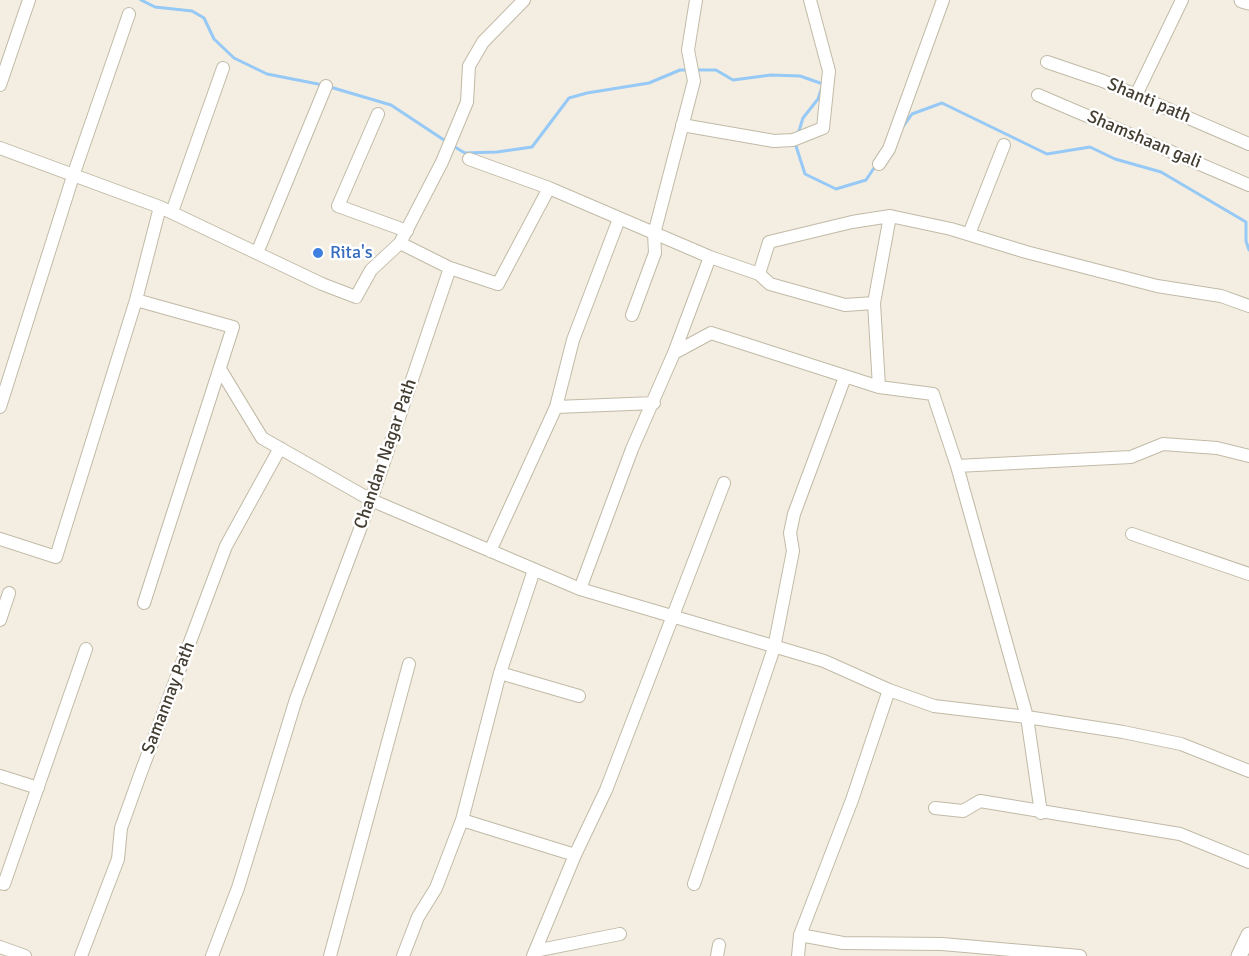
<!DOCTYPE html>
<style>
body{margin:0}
canvas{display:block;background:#f3eee1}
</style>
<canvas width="1249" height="956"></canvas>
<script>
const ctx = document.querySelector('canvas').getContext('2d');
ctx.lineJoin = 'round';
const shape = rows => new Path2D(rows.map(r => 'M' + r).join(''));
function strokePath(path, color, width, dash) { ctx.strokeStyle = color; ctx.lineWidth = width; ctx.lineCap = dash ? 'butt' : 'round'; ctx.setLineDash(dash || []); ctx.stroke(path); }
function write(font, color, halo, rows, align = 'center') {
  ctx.font = font + ' Signika,sans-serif'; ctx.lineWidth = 5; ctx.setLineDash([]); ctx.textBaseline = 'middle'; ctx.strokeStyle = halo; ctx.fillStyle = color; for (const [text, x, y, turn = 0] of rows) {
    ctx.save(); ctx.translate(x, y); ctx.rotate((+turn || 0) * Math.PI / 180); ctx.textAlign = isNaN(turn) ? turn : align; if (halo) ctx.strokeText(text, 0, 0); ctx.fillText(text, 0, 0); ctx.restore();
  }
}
strokePath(shape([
 [141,0,155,7,192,11,204,18,214,39,234,58,267,74,323,85],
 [695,70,716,70,733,80,771,75,800,76,823,84,818,99,803,118,798,134],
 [330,87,391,105,447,142],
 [902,128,912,114,942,103,1047,154,1090,147,1115,159,1161,172,1246,222,1246,241,1249,250],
 [795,143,805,174,836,189,866,180,876,165],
 [453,146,465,153,497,152,532,147,569,98,587,93,649,83,680,70,689,70]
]), '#96c9f6', 3);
const minor = shape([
 [1047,62,1103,81,1249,144],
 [0,85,29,0],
 [1038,95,1249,185],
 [1136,95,1182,0],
 [378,114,338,206,407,231],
 [682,125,774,141,793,140,823,128,829,71,810,0],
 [0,148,160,207,322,284,356,297,371,270,400,243,442,162,467,102,469,66,483,42,524,0],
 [469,159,549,188],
 [879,164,889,149,943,0],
 [172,212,223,68],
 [969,234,1004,145],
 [400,243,450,268],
 [257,253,326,86],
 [759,274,770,284,845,305,874,303],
 [632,315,655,253,654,234,694,81,688,50,696,0],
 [674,353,710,257,759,274,769,242,852,222,890,216,951,229,1026,252,1157,286,1221,296,1249,306],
 [220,369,262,438,371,500,580,589,824,661,889,690,934,706,1027,717,1123,732,1181,744,1249,771],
 [879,387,874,303,890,216],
 [0,407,74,173,129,14],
 [556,407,654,403],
 [957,466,1131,457,1163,444,1217,448,1249,456],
 [1132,534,1249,574],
 [0,539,56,557,136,300],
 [490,551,556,407,573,340,619,219],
 [580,589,632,449,674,353,711,333,879,387,933,394,957,466,1027,717,1041,813],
 [144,603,233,327,136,300,160,207],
 [0,620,9,593],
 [500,673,579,696],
 [0,776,38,788],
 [935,808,963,811,980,801,1180,834,1249,862],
 [462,820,575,855],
 [0,883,4,884,86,649],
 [694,884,774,648,793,551,790,533,794,514,845,377],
 [800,935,843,943,942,944,1080,956],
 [0,947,25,956],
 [535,951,620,934],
 [81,956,118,859,121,828,140,775,226,546,280,448],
 [212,956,238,888,296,699,371,500,450,268,498,284,549,188,710,257],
 [330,956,409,664],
 [403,956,418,917,436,888,462,820,500,673,534,570],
 [533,956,575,855,606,790,724,483],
 [717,956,719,945],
 [798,956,800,935,852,800,889,690]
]);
const tertiary = shape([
 [1242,0,1249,2],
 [1239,956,1249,935]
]);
strokePath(minor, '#c1baa6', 14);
strokePath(tertiary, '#c1baa6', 17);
strokePath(minor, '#fff', 12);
strokePath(tertiary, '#fff', 15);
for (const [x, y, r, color] of [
 [318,253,6,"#3f7fe0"]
]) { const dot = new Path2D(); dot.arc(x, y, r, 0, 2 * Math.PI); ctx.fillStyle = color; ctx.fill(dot); strokePath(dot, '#fff', 2); }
write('18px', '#443e32', '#fff', [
 ["Shanti path",1149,101,23],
 ["Shamshaan gali",1144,140,23],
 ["Chandan Nagar Path",386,454,-71],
 ["Samannay Path",169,698,-69]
]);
write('18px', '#366cbe', '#fff', [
 ["Rita's",330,253]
], 'left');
</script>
